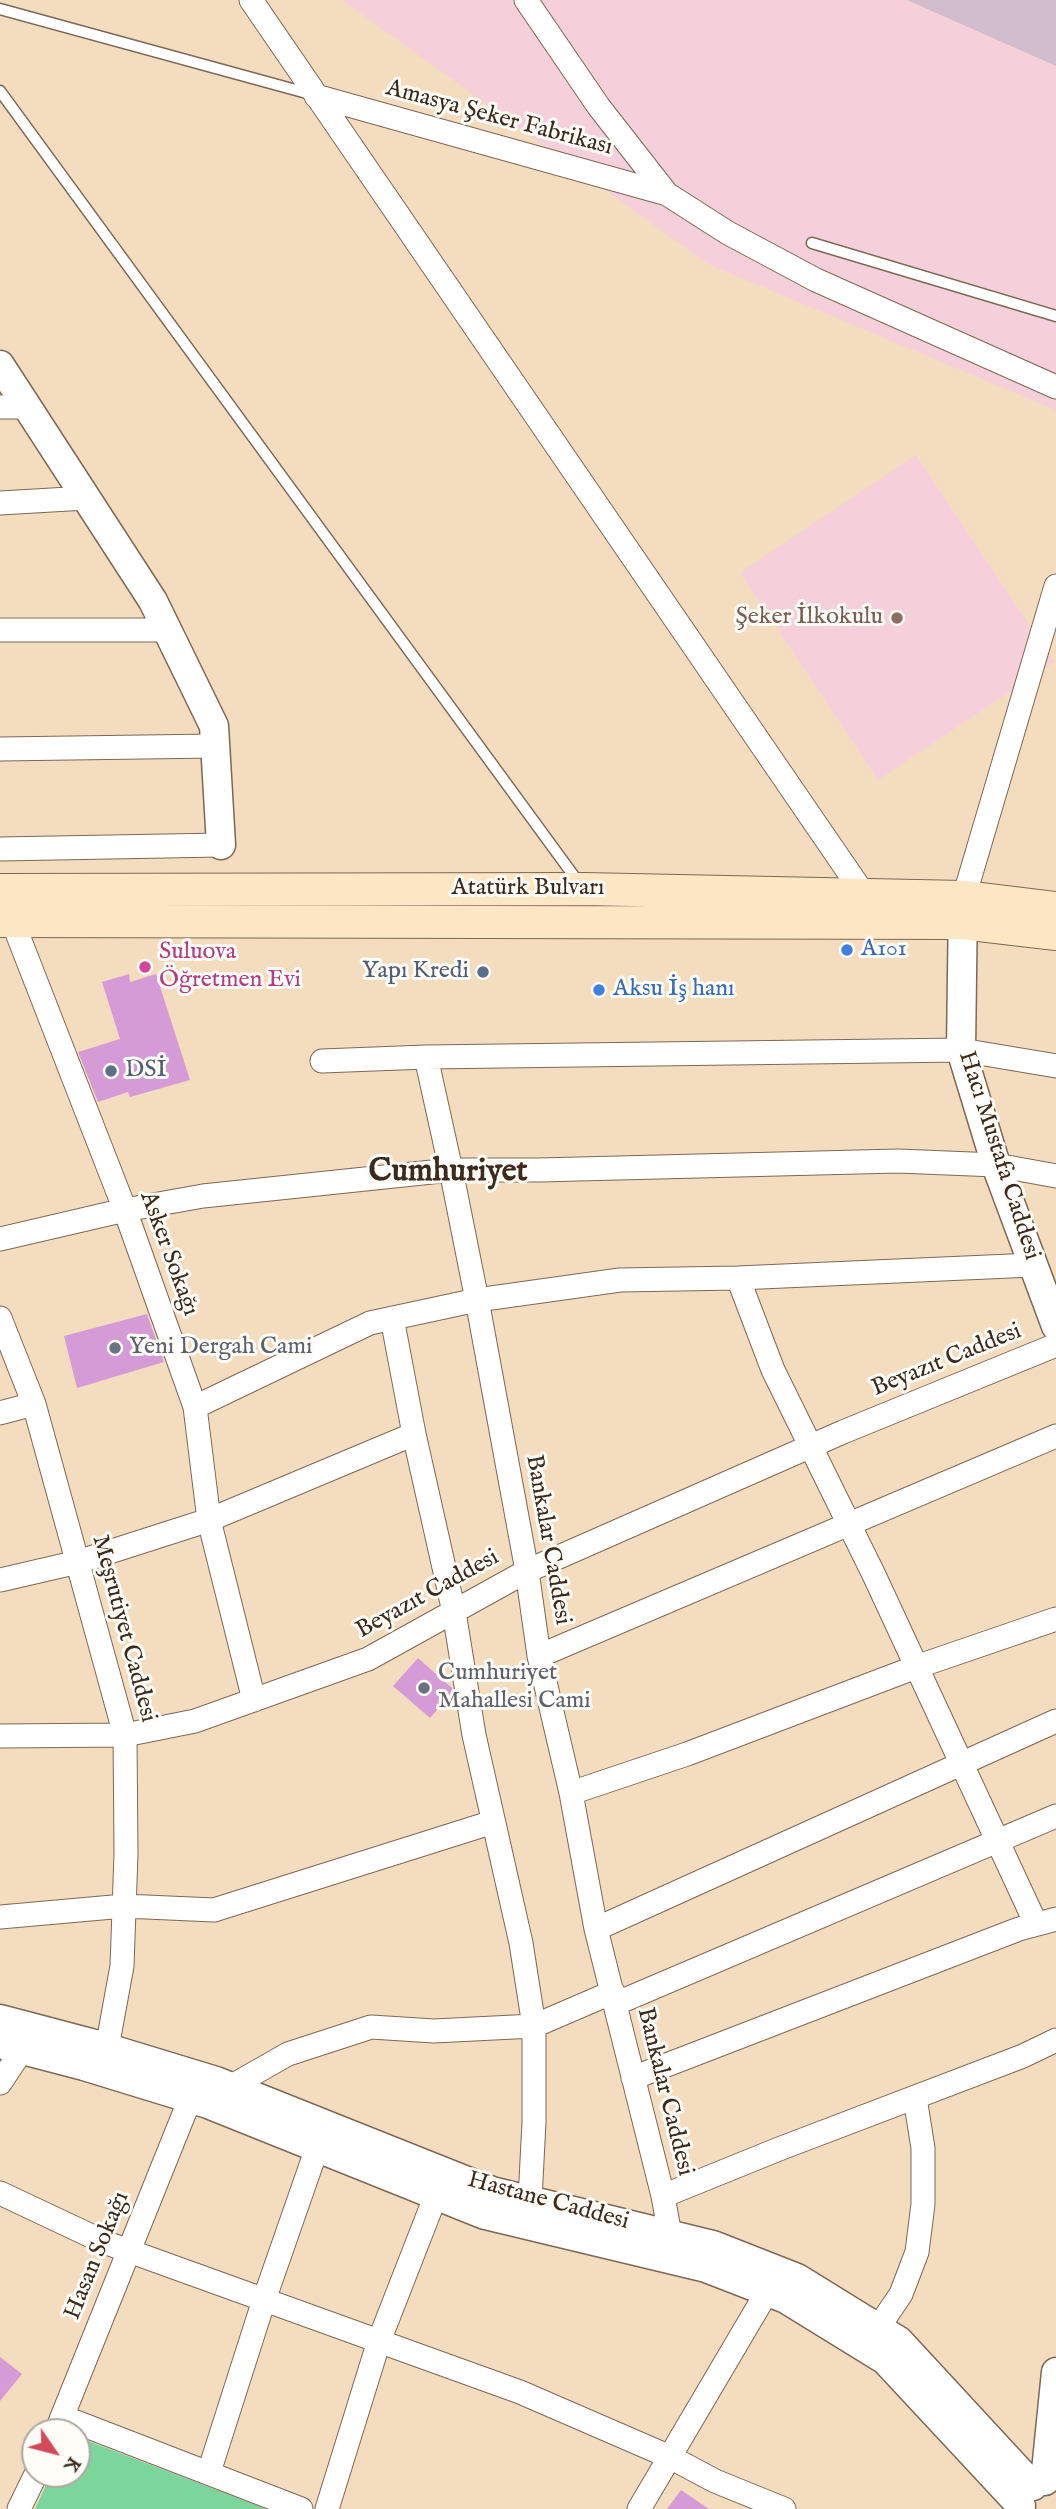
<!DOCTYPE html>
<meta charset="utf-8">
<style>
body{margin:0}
#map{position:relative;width:1056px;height:2509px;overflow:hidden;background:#f4dcbe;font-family:"IM FELL English",serif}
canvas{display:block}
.north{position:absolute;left:21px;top:2418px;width:70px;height:70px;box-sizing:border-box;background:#fdfcf7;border:2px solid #afa8a0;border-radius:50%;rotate:125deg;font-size:19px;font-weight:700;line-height:28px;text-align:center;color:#3b2a1e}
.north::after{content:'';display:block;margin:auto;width:24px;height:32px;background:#d1495b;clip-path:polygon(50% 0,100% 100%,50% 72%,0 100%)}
</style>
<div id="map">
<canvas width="1056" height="2509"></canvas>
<div class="north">K</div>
</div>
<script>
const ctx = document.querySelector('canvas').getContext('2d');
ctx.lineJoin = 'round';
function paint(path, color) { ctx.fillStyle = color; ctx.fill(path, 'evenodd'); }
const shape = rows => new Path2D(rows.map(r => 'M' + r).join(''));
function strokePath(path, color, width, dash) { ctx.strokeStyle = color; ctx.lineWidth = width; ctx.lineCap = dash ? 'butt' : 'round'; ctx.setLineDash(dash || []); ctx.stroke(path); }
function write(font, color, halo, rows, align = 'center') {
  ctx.font = font + ' "IM FELL English",serif'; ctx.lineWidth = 6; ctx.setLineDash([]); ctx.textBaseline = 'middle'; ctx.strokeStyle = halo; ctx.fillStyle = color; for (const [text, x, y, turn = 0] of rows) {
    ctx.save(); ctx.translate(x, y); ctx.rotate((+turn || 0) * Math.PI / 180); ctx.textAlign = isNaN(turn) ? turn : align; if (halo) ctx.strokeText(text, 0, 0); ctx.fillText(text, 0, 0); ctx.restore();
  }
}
paint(shape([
 [342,0,907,0,1056,66,1056,410,708,264],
 [916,455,1054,662,878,780,740,573]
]), '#f5cfda');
paint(shape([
 [907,0,1056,0,1056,66]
]), '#d1bdcb');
paint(shape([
 [77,2438,80,2438,267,2509,35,2509,51,2474,77,2474]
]), '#7cd59b');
paint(shape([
 [129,974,130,982,156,974,190,1080,130,1097,128,1092,98,1102,78,1052,120,1039,102,982],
 [147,1314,164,1362,77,1388,64,1336],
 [418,1658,452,1688,453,1692,430,1718,393,1686],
 [0,2357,22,2374,0,2401],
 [681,2490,709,2509,667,2509]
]), '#d59bd7');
const service = shape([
 [0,9,314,95],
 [0,91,579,883],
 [812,243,1056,316]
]);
const minor = shape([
 [251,0,865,896],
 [526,0,599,107,667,194,728,233,816,280,1056,387],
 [316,96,667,194],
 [0,407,27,407],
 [0,503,86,498],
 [0,630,167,630],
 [0,749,215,746],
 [0,849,221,845],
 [964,897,1056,586],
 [12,920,125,1210,195,1407,209,1520,254,1700],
 [426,1057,451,1170,477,1300,527,1571,539,1656,571,1793,596,1929,663,2196,670,2235],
 [322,1061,426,1057,961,1050,1056,1066],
 [0,1239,125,1210,203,1196,451,1170,539,1170,898,1161,996,1165,1056,1176],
 [738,1278,773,1370,874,1575,1036,1924],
 [0,1318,34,1404,125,1735,126,1854,122,1966,107,2048],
 [392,1318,414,1434,454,1612,474,1735,521,1943,534,2026,534,2122,530,2200],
 [195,1407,370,1323,477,1300,620,1280,738,1278,1033,1265],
 [0,1413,34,1404],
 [0,1580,78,1562,209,1520,414,1434],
 [539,1656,1056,1436],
 [0,1736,125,1735,195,1721,368,1659,527,1571,843,1432,1056,1345],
 [571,1793,687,1754,916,1667,1056,1619],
 [0,1917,124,1906,214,1910,493,1822],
 [596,1929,1056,1721],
 [615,2004,1056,1816],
 [633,2078,1019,1929,1056,1919],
 [0,2083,22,2050],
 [230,2087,288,2054,371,2027,434,2031,534,2026,613,1992],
 [0,2193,104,2242,520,2392,670,2457,715,2481,784,2509],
 [663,2196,779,2149,1023,2056,1056,2040],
 [878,2328,901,2294,917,2252,923,2204,923,2148,915,2098],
 [63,2417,301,2509],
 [56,2432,190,2099],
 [209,2472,264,2300,317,2148],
 [19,2509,36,2474],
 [327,2509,379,2341,436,2195],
 [639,2509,767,2292]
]);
const tertiary = shape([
 [0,365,153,601,214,726,221,845],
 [963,900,961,1050,996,1165,1056,1326],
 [0,2019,91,2043,216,2081,492,2191,713,2245,797,2278,899,2341,1033,2486],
 [0,2044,84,2066,208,2104,485,2215,706,2268,786,2299,885,2360,1021,2506],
 [1045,2481,1056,2372]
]);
const secondary = shape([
 [0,890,584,889,964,897,1056,908],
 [0,921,962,923,1056,934]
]);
strokePath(service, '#7c6856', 13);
strokePath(minor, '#7c6856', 25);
strokePath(tertiary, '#7c6856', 31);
strokePath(secondary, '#7c6856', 34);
strokePath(service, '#fff', 10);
strokePath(minor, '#fff', 23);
strokePath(tertiary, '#fff', 28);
strokePath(secondary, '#fbe7c3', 32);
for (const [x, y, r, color] of [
 [897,618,7,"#8d6e63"],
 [847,950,7,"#3f7fe0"],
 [145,967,7,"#d1479c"],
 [483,972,7,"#5c6f8a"],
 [599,990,7,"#3f7fe0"],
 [111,1071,7,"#5c6f8a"],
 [115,1348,7,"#6b7280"],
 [424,1688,7,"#6b7280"]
]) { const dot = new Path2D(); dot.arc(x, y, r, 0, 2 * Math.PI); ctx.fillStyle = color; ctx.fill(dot); strokePath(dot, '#fdfcf7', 2.5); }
write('24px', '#3b2a1e', '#fdfcf7', [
 ["Amasya Şeker Fabrikası",499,119,15],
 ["Atatürk Bulvarı",528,889],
 ["Hacı Mustafa Caddesi",998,1156,72],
 ["Asker Sokağı",168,1254,70],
 ["Beyazıt Caddesi",947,1361,-22],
 ["Bankalar Caddesi",547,1540,80],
 ["Beyazıt Caddesi",428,1595,-29],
 ["Meşrutiyet Caddesi",123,1629,75],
 ["Bankalar Caddesi",664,2092,76],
 ["Hastane Caddesi",548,2202,15],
 ["Hasan Sokağı",98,2256,-68]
]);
write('24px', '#785e54', '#fdfcf7', [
 ["Şeker İlkokulu",883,618]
], 'right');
write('24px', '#366cbe', '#fdfcf7', [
 ["A101",861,950],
 ["Aksu İş hanı",613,990]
], 'left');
write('24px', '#b23c85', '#fdfcf7', [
 ["Suluova",159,953],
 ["Öğretmen Evi",159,981]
], 'left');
write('24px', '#4e5e75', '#fdfcf7', [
 ["Yapı Kredi",469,972],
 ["DSİ",125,1071,"left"]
], 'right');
write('24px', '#5b616d', '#fdfcf7', [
 ["Yeni Dergah Cami",129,1348],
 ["Cumhuriyet",438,1674],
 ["Mahallesi Cami",438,1702]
], 'left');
write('bold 32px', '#3b2a1e', '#fdfcf7', [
 ["Cumhuriyet",448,1173]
]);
</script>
